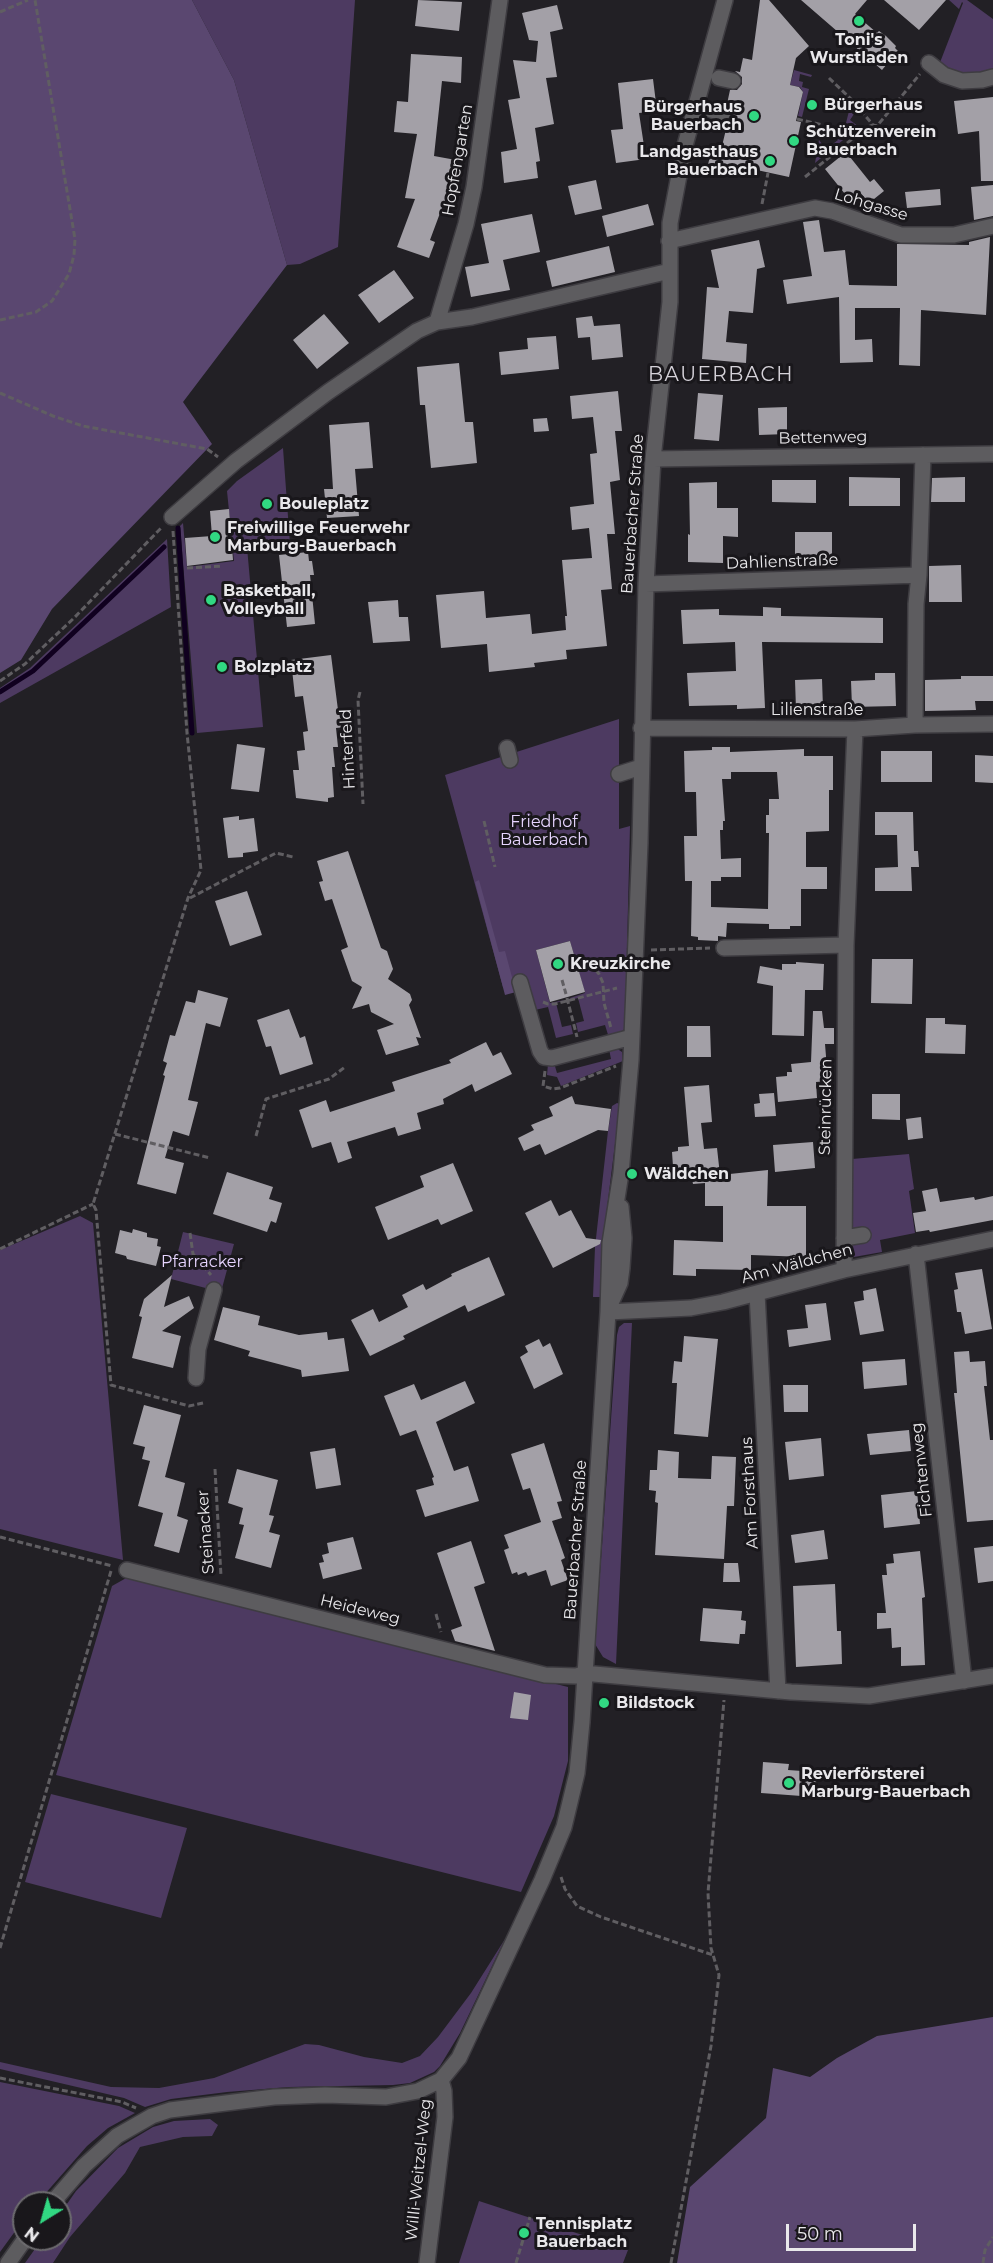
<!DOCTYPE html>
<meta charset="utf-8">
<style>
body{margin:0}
#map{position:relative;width:993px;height:2263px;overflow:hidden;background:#222025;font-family:Montserrat,sans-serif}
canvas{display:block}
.north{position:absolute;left:12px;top:2191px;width:60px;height:60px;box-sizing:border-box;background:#19171b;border:2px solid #6c6b6e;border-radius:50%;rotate:217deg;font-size:16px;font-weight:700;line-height:24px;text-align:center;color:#e9e8eb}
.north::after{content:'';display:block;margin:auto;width:21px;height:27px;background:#31d882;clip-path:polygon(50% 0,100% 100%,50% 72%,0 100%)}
.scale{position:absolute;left:786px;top:2224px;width:130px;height:27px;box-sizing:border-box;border:3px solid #e9e8eb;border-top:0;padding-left:8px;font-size:18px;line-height:21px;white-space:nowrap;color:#e9e8eb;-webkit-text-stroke:4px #19171b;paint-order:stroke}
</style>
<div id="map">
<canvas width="993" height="2263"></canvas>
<div class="north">N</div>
<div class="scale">50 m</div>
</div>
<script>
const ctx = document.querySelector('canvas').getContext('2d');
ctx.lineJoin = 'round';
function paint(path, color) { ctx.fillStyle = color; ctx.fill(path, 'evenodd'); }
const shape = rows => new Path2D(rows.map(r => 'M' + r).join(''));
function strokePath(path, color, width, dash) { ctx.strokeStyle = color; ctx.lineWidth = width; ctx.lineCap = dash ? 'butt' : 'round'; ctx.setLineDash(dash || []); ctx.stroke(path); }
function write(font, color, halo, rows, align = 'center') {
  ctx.font = font + ' Montserrat,sans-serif'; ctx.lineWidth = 6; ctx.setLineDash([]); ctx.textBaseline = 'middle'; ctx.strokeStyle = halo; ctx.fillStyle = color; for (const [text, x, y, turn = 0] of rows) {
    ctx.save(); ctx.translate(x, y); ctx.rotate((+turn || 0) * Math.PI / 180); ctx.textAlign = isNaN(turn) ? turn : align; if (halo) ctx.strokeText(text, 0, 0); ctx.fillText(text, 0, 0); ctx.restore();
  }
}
paint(shape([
 [192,0,355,0,338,247,300,264,287,265,234,80],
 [949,0,967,0,993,19,993,72,963,77,939,65,963,3,962,2,959,9],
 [794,70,812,75,811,77,800,74,799,81,803,82,802,87,809,89,802,117,798,116,803,92,800,87,790,85],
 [850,107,856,111,850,120,859,127,815,163,819,140,826,149,838,140,831,132,843,135],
 [283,448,290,544,247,547,263,727,197,733,180,526,183,523,187,567,234,561,227,491,237,481],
 [167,539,171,607,0,703,0,688,30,668],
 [619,719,619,829,630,826,625,1028,621,1033,609,1038,605,1025,578,1032,576,1023,584,1021,578,998,571,1000,570,998,585,993,570,941,536,950,550,1003,565,1000,556,1003,562,1027,571,1025,573,1034,556,1038,548,1007,535,1010,527,980,503,987,445,775],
 [616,1048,622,1052,623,1061,561,1086,557,1077,547,1075,548,1064,554,1063,557,1073,611,1059,609,1049],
 [617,1103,620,1104,602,1248,600,1297,593,1297,595,1247,608,1131,612,1106],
 [909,1154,914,1189,909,1191,915,1233,880,1240,882,1252,854,1257,851,1256,852,1159],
 [80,1216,93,1223,123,1560,0,1529,0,1250],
 [183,1232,234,1244,221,1292,171,1279],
 [624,1323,632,1323,616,1664,603,1657,595,1644,617,1335,619,1327],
 [128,1577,568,1687,568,1761,554,1816,521,1892,56,1775,112,1586],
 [51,1794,187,1828,161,1918,25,1882],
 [505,1939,460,2033,440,2066,434,2072,410,2083,393,2085,289,2087,227,2092,171,2099,145,2107,124,2098,0,2069,0,2062,111,2087,159,2088,214,2078,305,2044,319,2045,364,2057,402,2063,420,2056,438,2037,471,1993],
 [0,2082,119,2106,135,2113,108,2128,87,2146,37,2203,24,2203,24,2219,0,2252],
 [210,2119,218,2125,212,2136,183,2137,140,2147,125,2173,70,2237,53,2263,25,2263,42,2239,60,2239,60,2214,76,2191,118,2148,153,2127,174,2121],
 [479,2201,628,2250,623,2263,459,2263]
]), '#4d3a61');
paint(shape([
 [0,0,192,0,234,80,287,265,183,402,212,444,52,609,21,660,0,673],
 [479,880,499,952,505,951,516,992,505,995,475,882],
 [993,2017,993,2263,677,2263,690,2187,766,2118,773,2068,810,2077,837,2058,877,2036]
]), '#5a4770');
strokePath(shape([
 [178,528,192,733],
 [0,692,33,671,164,547]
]), '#10001f', 5);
paint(shape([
 [418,0,462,2,459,31,415,26],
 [760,0,769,0,809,46,796,58,790,85,799,87,803,92,796,121,801,122,789,177,743,167,741,177,707,169,713,143,722,146,728,121,732,116,732,110,727,104,730,90,737,90,742,84,742,77,735,71,740,72,743,58,752,60],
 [801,0,867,0,855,14,877,33,879,31,886,36,896,46,895,48,898,51,882,70],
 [884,0,946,0,919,30],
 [557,5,563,29,550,32,557,77,546,78,554,124,535,128,540,161,536,162,538,178,504,183,501,152,517,149,508,100,520,98,513,60,536,62,538,41,529,40,522,13],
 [411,54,462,57,461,83,442,81,434,156,456,160,448,206,443,205,430,240,435,242,429,258,397,247,415,199,405,198,417,134,394,132,397,101,408,102],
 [653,79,657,111,639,113,646,159,616,163,611,130,623,129,618,83],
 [993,97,993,181,981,181,979,131,958,134,954,101],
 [846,152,870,182,874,179,884,191,869,203,859,191,849,199,825,169],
 [596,180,602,209,575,215,568,186],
 [993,185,993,216,974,220,971,187],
 [940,189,941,205,907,208,905,192],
 [648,204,654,225,607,237,602,216],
 [532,214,540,252,503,260,510,290,471,297,465,267,489,263,481,224],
 [819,220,824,252,845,250,849,285,897,286,897,244,969,245,969,242,990,237,986,315,921,310,920,366,899,365,900,308,855,308,855,340,872,339,873,362,840,363,839,297,787,304,783,280,812,276,803,222],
 [759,240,765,267,757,269,753,313,729,311,726,342,747,344,746,363,702,359,707,287,719,288,711,250],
 [609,246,615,272,552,287,546,261],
 [394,270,414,298,379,323,358,295],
 [324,314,349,343,317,369,293,340],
 [592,316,594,326,620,324,623,357,592,360,590,337,578,338,576,318],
 [556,336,559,369,501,375,499,352,528,349,527,338],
 [459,363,465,422,473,422,477,463,431,468,425,405,420,405,417,367],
 [618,391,622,431,615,431,620,480,610,482,615,534,607,534,612,589,601,590,607,646,566,650,567,659,534,663,535,667,489,672,487,644,441,648,436,595,484,591,486,618,530,614,532,634,566,630,565,616,567,616,562,560,592,558,589,528,572,530,570,507,594,504,590,454,597,453,593,417,572,419,570,396],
 [698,393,723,395,719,441,694,439],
 [787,407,787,434,759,435,758,408],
 [547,418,549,431,534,432,533,419],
 [369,422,373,468,355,469,359,516,327,518,324,489,333,489,329,425],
 [849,477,900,478,900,506,849,506],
 [965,477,965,502,931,502,932,478],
 [772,480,816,480,816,503,772,502],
 [717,482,717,508,738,508,738,537,723,536,723,563,688,562,688,534,690,535,689,483],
 [229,509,233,560,187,566,185,538,212,536,210,511],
 [795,532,832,532,832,561,795,561],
 [308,552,309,561,312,561,314,575,310,575,315,624,287,627,279,555],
 [961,565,962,602,929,602,929,566],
 [398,600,399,617,408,617,410,641,373,643,368,602],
 [763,607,781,608,781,616,883,618,883,643,762,642,765,708,737,709,737,705,689,706,687,673,736,671,735,642,683,644,681,610,719,609,719,615,763,616],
 [331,655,338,710,344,709,346,727,336,728,338,747,333,747,335,767,332,767,334,797,328,798,328,802,296,798,293,770,299,770,297,751,305,750,303,732,308,731,303,696,295,697,291,660],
 [875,673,895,673,896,706,852,707,851,681,875,680],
 [961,676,993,676,993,701,975,701,976,710,925,711,925,680,961,679],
 [822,679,823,708,796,709,795,680],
 [237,744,265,748,259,792,231,789],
 [712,747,730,747,730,752,804,749,804,756,833,756,833,790,829,790,829,831,806,832,806,867,827,867,827,889,801,889,801,926,790,926,790,929,769,929,769,924,727,923,726,937,718,936,718,941,698,940,698,937,691,936,692,881,685,881,684,836,697,836,696,792,685,792,684,751,712,750],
 [731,772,777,772,779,799,769,799,769,815,766,815,766,833,769,833,768,909,711,907,711,881,721,881,721,877,741,877,741,858,721,859,720,830,723,830,723,821,725,821,722,779,731,779],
 [881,751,932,751,932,782,881,782],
 [975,755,993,756,993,783,975,782],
 [875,812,913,812,914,851,918,851,919,867,911,867,912,891,875,891,875,868,898,867,897,835,875,835],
 [239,816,239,820,254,818,258,851,243,853,243,857,228,858,223,818],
 [348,851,381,948,387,951,393,969,388,979,410,994,412,1000,409,1005,421,1038,416,1037,419,1045,386,1055,377,1030,394,1024,371,1012,369,1004,352,1009,362,987,352,981,341,950,348,947,332,899,325,901,319,882,323,881,317,861],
 [247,891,262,935,230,946,215,901],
 [570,941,585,992,550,1002,536,950],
 [872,959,913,959,912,1004,871,1003],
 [796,962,824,964,823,990,805,990,804,1036,772,1035,773,986,757,983,760,966,782,970,782,964,796,964],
 [198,990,228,998,220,1027,206,1023,188,1100,198,1102,189,1136,173,1131,165,1158,184,1163,176,1194,137,1184,165,1076,163,1075,167,1063,163,1061,170,1035,175,1036,186,1001,195,1003],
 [289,1009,300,1038,305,1036,313,1064,280,1075,271,1046,266,1047,257,1020],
 [813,1011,822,1011,824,1028,834,1028,834,1044,825,1044,828,1081,816,1082,817,1098,778,1102,776,1077,787,1076,787,1072,792,1072,791,1064,811,1062],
 [926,1018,945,1018,945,1024,966,1025,965,1054,925,1053],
 [687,1026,710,1026,711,1057,687,1057],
 [486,1042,493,1056,501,1052,512,1074,475,1092,472,1084,443,1099,444,1104,417,1113,421,1129,398,1136,395,1127,347,1142,352,1158,338,1163,331,1142,312,1148,299,1110,326,1100,330,1112,395,1091,392,1082,451,1063,449,1060],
 [709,1085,712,1122,701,1123,704,1149,717,1148,720,1175,768,1170,767,1206,806,1206,806,1257,751,1255,751,1270,696,1269,696,1276,673,1275,674,1240,723,1242,723,1206,705,1206,705,1183,693,1184,692,1179,674,1181,672,1152,678,1151,678,1147,689,1146,684,1087],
 [774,1093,776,1116,755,1117,754,1104,760,1103,759,1094],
 [872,1094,900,1094,900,1120,872,1119],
 [572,1096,575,1104,611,1109,608,1131,598,1130,545,1155,540,1144,524,1151,518,1138,534,1130,531,1125,553,1116,549,1107],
 [921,1117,923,1138,908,1140,906,1119],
 [813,1142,815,1168,775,1172,773,1145],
 [453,1163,473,1211,441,1225,438,1219,388,1240,375,1207,424,1187,420,1176],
 [227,1172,273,1187,269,1199,282,1203,276,1223,271,1221,267,1232,213,1214],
 [937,1188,940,1202,974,1197,975,1200,993,1196,993,1220,930,1232,929,1230,916,1232,913,1213,926,1211,922,1191],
 [551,1200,559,1216,571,1210,586,1238,601,1240,600,1244,553,1268,525,1213],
 [133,1229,147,1233,147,1237,158,1239,157,1246,161,1247,156,1266,127,1259,126,1256,115,1253,120,1230,132,1233],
 [489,1257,505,1295,468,1312,465,1305,403,1336,405,1339,370,1356,351,1320,373,1309,379,1322,408,1307,402,1295,423,1284,426,1290,452,1276,451,1274],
 [982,1269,992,1329,965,1334,961,1312,957,1312,954,1290,958,1289,955,1273],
 [172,1275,164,1307,189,1296,194,1308,162,1331,181,1336,173,1368,132,1358,142,1317,139,1316,144,1299],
 [876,1288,884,1331,860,1335,854,1302,864,1300,863,1291],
 [826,1303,831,1340,789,1347,787,1330,808,1328,805,1305],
 [223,1307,260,1316,258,1325,299,1335,327,1332,328,1340,344,1338,349,1371,302,1377,301,1370,248,1356,250,1351,214,1340],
 [684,1336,718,1339,708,1437,674,1434,677,1383,672,1383,674,1361,682,1362],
 [539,1339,543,1347,550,1343,563,1374,534,1389,520,1357,528,1352,525,1346],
 [969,1351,970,1362,985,1361,987,1386,984,1386,990,1440,993,1440,993,1520,967,1522,954,1393,957,1393,954,1352],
 [905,1359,907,1385,864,1389,862,1362],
 [465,1381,475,1403,436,1422,454,1471,468,1466,479,1501,425,1517,416,1490,434,1485,432,1478,434,1477,416,1430,400,1436,384,1396,414,1384,421,1400],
 [783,1385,808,1385,808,1412,784,1412],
 [144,1405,181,1415,165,1477,185,1483,177,1516,188,1520,179,1553,154,1546,163,1513,138,1506,150,1461,142,1459,145,1447,133,1444],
 [909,1430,911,1451,870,1455,867,1434],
 [821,1438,824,1476,789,1480,785,1442],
 [544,1443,562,1501,557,1502,562,1518,552,1521,565,1558,561,1560,568,1580,551,1586,546,1570,528,1576,526,1572,518,1575,517,1572,512,1574,504,1550,509,1548,504,1535,541,1522,530,1488,523,1490,511,1454],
 [335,1448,341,1485,316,1489,310,1452],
 [658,1450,679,1452,678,1478,711,1479,712,1456,736,1457,734,1506,727,1506,724,1559,655,1555,658,1503,655,1502,656,1491,649,1490,650,1470,657,1470],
 [237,1469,278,1480,269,1515,274,1516,269,1532,280,1535,271,1568,235,1558,244,1525,239,1524,243,1508,228,1503],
 [917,1491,920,1524,884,1528,881,1495],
 [824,1530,828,1559,795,1563,791,1535],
 [353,1537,362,1569,323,1579,319,1563,324,1562,322,1555,329,1553,327,1543],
 [471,1541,485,1583,474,1587,495,1651,455,1641,451,1630,462,1626,437,1553],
 [993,1546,993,1581,978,1583,974,1548],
 [920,1551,925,1597,922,1598,925,1665,901,1666,901,1647,892,1648,891,1628,877,1629,877,1613,886,1613,882,1575,887,1575,886,1564,894,1563,893,1554],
 [724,1563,738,1563,740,1582,723,1582],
 [835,1584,837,1631,841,1631,842,1664,796,1667,793,1586],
 [703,1608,742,1611,741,1620,746,1621,745,1634,740,1634,739,1644,700,1641],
 [514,1692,531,1695,528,1720,510,1718],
 [763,1762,789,1764,788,1770,817,1772,815,1797,761,1793]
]), '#a3a0a7');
const minor = shape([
 [929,63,944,75,962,81,982,80,993,77],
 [719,78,733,81],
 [711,110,723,113],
 [669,241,815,208,832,211,901,235,954,235,993,226],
 [437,322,466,224,474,187,500,0],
 [653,459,993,454],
 [172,517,236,461,328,392,417,331,437,322,472,317,670,271],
 [646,584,919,575],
 [915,725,916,604,919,575,923,455],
 [641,728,855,729,915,725,993,724],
 [507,748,510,760],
 [619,774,641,767],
 [724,948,846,945],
 [520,982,540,1051,544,1057,552,1058,632,1037],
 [844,1238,863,1235],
 [916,1254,964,1681],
 [844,1270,846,945,855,729],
 [757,1293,778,1691],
 [611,1303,620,1283,622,1268,624,1238,621,1207],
 [608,1312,691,1308,723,1302,844,1270,993,1239],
 [196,1378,198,1349,214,1290],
 [127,1570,545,1675,576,1676,585,1673,594,1674,791,1692,869,1696,993,1676],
 [52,2203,84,2166,117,2136,152,2116,170,2110,274,2097,325,2095,386,2097,418,2091,441,2080,459,2058,542,1880,564,1827,577,1773,582,1722,608,1312,610,1243,621,1173,631,1060,640,843,646,584,653,459,670,302,670,223,684,149,725,0],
 [8,2263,25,2239],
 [427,2263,445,2117,444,2091,441,2080]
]);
strokePath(minor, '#3e3c41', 18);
strokePath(shape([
 [0,12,28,0],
 [829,78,853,101,873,125,877,126,920,74],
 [797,119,823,125],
 [805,177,867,127,873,125],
 [762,204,768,173],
 [0,320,36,312,52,301,69,274,74,255,75,239,35,0],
 [0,393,53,416,83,426,207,449,218,457],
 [173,531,187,733,201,870,188,898,93,1204,96,1210,111,1385,189,1406,203,1403],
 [187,568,223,566],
 [0,681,25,664,74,618,162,527],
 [360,692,358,700,363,804],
 [484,821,495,867],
 [190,898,276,853,293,857],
 [651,950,710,948],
 [590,963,599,974,603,983,604,1003,611,1028],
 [562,980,566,994],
 [567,998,577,1037],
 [543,1002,548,1004,555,1004,617,988],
 [545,1071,543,1086,553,1089,560,1088,616,1066],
 [115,1134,210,1158],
 [256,1136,266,1099,329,1079,345,1067],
 [190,1233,193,1254,211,1275],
 [0,1249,93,1204],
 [215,1469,221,1576],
 [0,1537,112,1566],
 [436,1614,441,1632],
 [561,1877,565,1889,577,1906,601,1917,713,1955],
 [0,1948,111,1571],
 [0,2078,122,2102,136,2108],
 [516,2263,530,2217],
 [671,2263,711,2046,719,1975,711,1948,708,1893,724,1700],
 [983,2263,985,2250,993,2237]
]), '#605e62', 3, [6, 3]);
strokePath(minor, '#5d5c5f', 15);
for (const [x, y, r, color] of [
 [859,21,6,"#31d882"],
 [812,105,6,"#31d882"],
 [754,116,6,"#31d882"],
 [794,141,6,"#31d882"],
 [770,161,6,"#31d882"],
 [267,504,6,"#31d882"],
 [215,537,6,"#31d882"],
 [211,600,6,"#31d882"],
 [222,667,6,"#31d882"],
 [558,964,6,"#31d882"],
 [632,1174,6,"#31d882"],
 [604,1703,6,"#31d882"],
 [789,1783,6,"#31d882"],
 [524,2233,6,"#31d882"]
]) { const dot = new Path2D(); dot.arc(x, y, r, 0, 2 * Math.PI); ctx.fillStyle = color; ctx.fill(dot); strokePath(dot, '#19171b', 2); }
write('bold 16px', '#e9e8eb', '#19171b', [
 ["Toni's",859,40,"center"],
 ["Wurstladen",859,58,"center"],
 ["Bürgerhaus",824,105],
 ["Bürgerhaus",742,107,"right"],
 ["Bauerbach",742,125,"right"],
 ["Schützenverein",806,132],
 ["Bauerbach",806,150],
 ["Landgasthaus",758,152,"right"],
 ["Bauerbach",758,170,"right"],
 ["Bouleplatz",279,504],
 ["Freiwillige Feuerwehr",227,528],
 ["Marburg-Bauerbach",227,546],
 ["Basketball,",223,591],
 ["Volleyball",223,609],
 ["Bolzplatz",234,667],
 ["Kreuzkirche",570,964],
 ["Wäldchen",644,1174],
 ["Bildstock",616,1703],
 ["Revierförsterei",801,1774],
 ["Marburg-Bauerbach",801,1792],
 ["Tennisplatz",536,2224],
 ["Bauerbach",536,2242]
], 'left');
write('16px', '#e9e8eb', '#19171b', [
 ["Hopfengarten",458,160,-80],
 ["Lohgasse",871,205,17],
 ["Bettenweg",823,438,-1],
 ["Bauerbacher Straße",633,514,-86],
 ["Dahlienstraße",782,562,-2],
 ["Lilienstraße",817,710],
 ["Hinterfeld",348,749,-93],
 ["Steinrücken",826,1107,-89],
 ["Am Wäldchen",797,1264,-15],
 ["Fichtenweg",922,1470,-96],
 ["Am Forsthaus",750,1493,-93],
 ["Steinacker",206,1532,-94],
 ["Bauerbacher Straße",576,1540,-86],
 ["Heideweg",360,1610,14],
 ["Willi-Weitzel-Weg",419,2170,-84]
]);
write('16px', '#e7d5ff', '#19171b', [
 ["Friedhof",544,822],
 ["Bauerbach",544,840],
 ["Pfarracker",202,1262]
]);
ctx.letterSpacing = '1.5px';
write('20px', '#d5d2d9', '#19171b', [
 ["BAUERBACH",721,375]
]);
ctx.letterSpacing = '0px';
</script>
